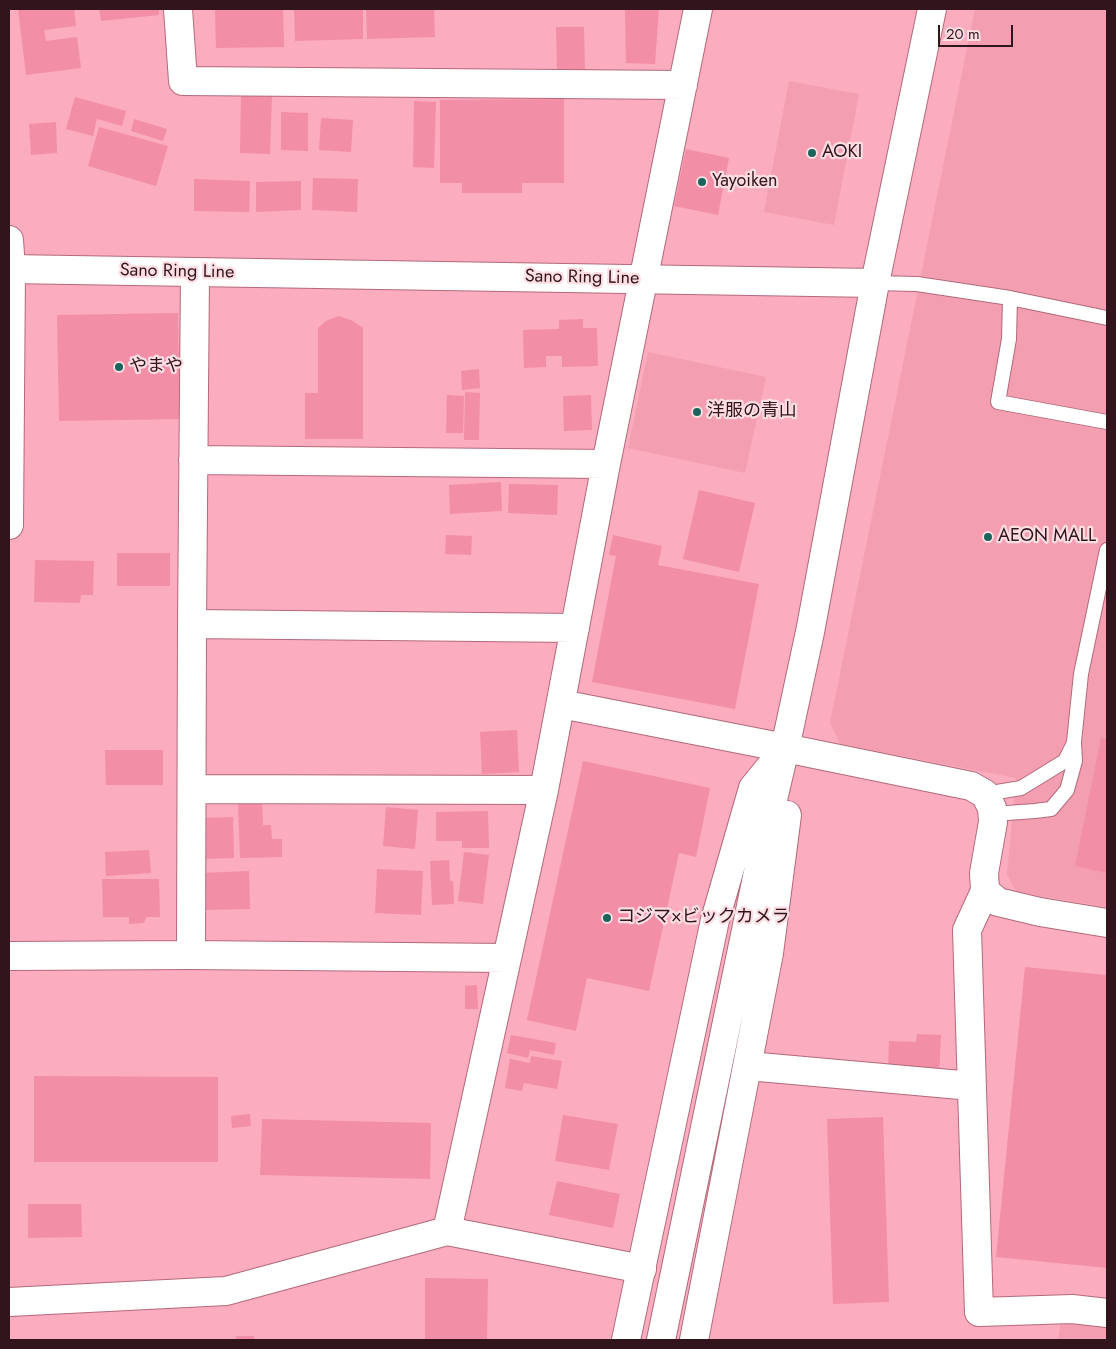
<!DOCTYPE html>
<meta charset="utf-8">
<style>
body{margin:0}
#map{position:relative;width:1116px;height:1349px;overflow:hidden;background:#fbacbe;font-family:Jost,sans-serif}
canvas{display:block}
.frame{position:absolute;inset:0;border:10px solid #31141c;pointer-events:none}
.scale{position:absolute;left:938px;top:25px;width:75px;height:22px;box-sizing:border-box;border:2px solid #31141c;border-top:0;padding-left:6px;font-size:15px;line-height:18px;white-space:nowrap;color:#31141c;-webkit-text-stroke:4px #fedde3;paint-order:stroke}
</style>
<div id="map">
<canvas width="1116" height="1349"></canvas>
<div class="frame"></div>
<div class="scale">20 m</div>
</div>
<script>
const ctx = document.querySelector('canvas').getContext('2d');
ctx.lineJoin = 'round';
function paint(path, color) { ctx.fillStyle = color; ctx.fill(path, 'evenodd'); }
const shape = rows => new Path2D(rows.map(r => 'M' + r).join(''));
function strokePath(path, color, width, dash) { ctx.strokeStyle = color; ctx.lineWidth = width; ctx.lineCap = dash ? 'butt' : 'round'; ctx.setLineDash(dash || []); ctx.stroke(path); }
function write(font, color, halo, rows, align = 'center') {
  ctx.font = font + ' Jost,"Noto Sans JP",sans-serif'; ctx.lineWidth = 4.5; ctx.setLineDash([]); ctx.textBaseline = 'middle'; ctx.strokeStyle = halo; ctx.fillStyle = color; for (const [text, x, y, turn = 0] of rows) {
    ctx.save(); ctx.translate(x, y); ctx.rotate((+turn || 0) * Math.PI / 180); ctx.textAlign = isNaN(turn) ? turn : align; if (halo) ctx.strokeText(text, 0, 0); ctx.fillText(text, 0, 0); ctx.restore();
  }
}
paint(shape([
 [975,9,1107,9,1107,907,1016,892,1007,874,1016,778,840,744,830,723],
 [789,81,859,94,834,225,764,212],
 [648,352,766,377,745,473,628,448],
 [1061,1321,1107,1323,1107,1340,1058,1340]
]), '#f39eb1');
paint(shape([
 [18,9,74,9,76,26,44,30,46,41,77,37,81,68,26,75],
 [99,9,159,9,159,15,101,21],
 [215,9,283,9,284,47,216,48],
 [294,9,363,9,363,39,295,41],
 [366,9,434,9,435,37,367,39],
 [625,9,659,9,655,64,626,63],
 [556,27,584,27,585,72,557,73],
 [241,95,272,96,270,154,240,153],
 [75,97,126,111,122,126,97,119,93,136,66,129],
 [564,99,564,183,522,183,522,193,462,193,462,183,440,183,440,100],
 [414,101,436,102,434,168,413,167],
 [281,112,308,113,308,151,281,150],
 [321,118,353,120,351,152,319,150],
 [134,119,167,129,163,141,131,131],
 [56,122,57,153,31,155,29,124],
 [99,127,168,146,156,186,88,166],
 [686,149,729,158,718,215,674,206],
 [313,178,358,179,357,212,312,210],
 [194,179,250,181,249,212,194,211],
 [301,181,301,210,256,212,256,182],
 [178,313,180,419,59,421,57,315],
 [339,316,353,321,363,328,363,439,305,439,305,393,318,393,318,328,326,321],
 [583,319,583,328,597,328,598,366,562,367,562,356,546,356,546,367,524,368,523,330,559,329,559,320],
 [479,369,480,388,462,390,461,371],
 [465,392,480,393,479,440,464,440],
 [447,395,464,396,463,433,446,433],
 [591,395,592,430,564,431,563,396],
 [501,482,502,511,450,514,449,485],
 [509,484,558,485,557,515,508,513],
 [699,490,755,503,739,572,683,559],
 [446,535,472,536,471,555,445,554],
 [613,535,662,546,658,565,759,584,735,709,592,682,616,556,609,555],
 [117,553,170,553,170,586,117,586],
 [35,560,94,561,93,595,81,595,80,603,34,602],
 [517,730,519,772,482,774,480,732],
 [1101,738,1107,739,1107,873,1075,866],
 [105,750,163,750,163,785,106,785],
 [583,761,710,788,696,857,679,853,649,991,587,978,576,1031,527,1020],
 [238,804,262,804,263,825,271,825,272,839,282,839,282,857,240,858],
 [386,807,418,810,415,849,383,846],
 [488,811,489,848,462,848,462,841,436,841,436,812],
 [233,817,234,858,203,859,201,818],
 [149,850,151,873,106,876,105,852],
 [464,852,489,855,483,904,458,901],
 [449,860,450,881,453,881,454,904,432,905,430,861],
 [377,869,423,871,421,915,375,913],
 [249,871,250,909,203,910,201,873],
 [102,879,159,879,160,917,146,917,144,923,129,924,129,917,103,917],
 [1025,967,1107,975,1107,1268,996,1257],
 [477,985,478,1009,465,1009,465,986],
 [917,1034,941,1035,939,1073,888,1071,889,1041,916,1042],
 [511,1035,556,1043,554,1055,530,1050,528,1058,507,1053],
 [531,1056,562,1061,557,1089,524,1083,522,1091,505,1088,510,1059,530,1063],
 [34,1076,218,1077,218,1162,34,1162],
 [250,1114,251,1126,232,1128,231,1116],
 [563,1115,618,1124,609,1170,555,1161],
 [883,1117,889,1302,833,1304,827,1119],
 [262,1119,431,1123,430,1179,260,1175],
 [557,1181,620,1194,613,1228,549,1215],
 [28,1204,81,1204,82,1237,28,1238],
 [425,1278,488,1279,487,1340,425,1340],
 [236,1336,254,1336,254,1340,236,1340]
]), '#f38ea7');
const service = shape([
 [875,283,917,284,1010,298,1107,318],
 [1010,298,1009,339,998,402,1107,422],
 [985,794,1021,788,1065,761,1073,745],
 [993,814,1035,811,1051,809,1067,790,1075,761,1074,742,1081,674,1107,550]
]);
const minor = shape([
 [178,9,183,81,683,85],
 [193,460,606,464],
 [192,624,575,628],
 [192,789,544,790],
 [985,891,967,930,979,1312,1072,1309,1107,1313],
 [191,955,192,624,195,273],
 [9,956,191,955,507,958],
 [748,1066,972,1086],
 [447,1231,544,790,606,464,698,9],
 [9,1302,226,1291,447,1231,642,1269]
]);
const tertiary = shape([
 [9,240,11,269,9,525],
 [561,704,785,748,971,786,985,794,992,808,993,822,984,873,985,891,998,902,1040,912,1107,923],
 [626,1340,715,920,753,788,781,754],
 [661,1340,774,795,785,748,810,632,875,283],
 [694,1340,769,953,787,815]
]);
const secondary = shape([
 [9,269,875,283,932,9]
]);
strokePath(service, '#b36a7b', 16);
strokePath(minor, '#b36a7b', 30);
strokePath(tertiary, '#b36a7b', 30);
strokePath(secondary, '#b36a7b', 30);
strokePath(service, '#fff', 14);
strokePath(minor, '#fff', 28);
strokePath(tertiary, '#fff', 28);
strokePath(secondary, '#fff', 28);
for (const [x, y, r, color] of [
 [812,153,5,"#19645c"],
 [702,182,5,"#19645c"],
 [119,367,5,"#19645c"],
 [697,412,5,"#19645c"],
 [988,537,5,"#19645c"],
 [607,918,5,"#19645c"]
]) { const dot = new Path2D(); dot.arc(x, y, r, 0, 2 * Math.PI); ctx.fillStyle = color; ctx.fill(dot); strokePath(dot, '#fedde3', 2); }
write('18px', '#31141c', '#fedde3', [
 ["AOKI",822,153],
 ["Yayoiken",712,182],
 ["やまや",129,367],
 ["洋服の青山",707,412],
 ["AEON MALL",998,537],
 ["コジマ×ビックカメラ",617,918]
], 'left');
write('18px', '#31141c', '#fedde3', [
 ["Sano Ring Line",177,272,1],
 ["Sano Ring Line",582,278,1]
]);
</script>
